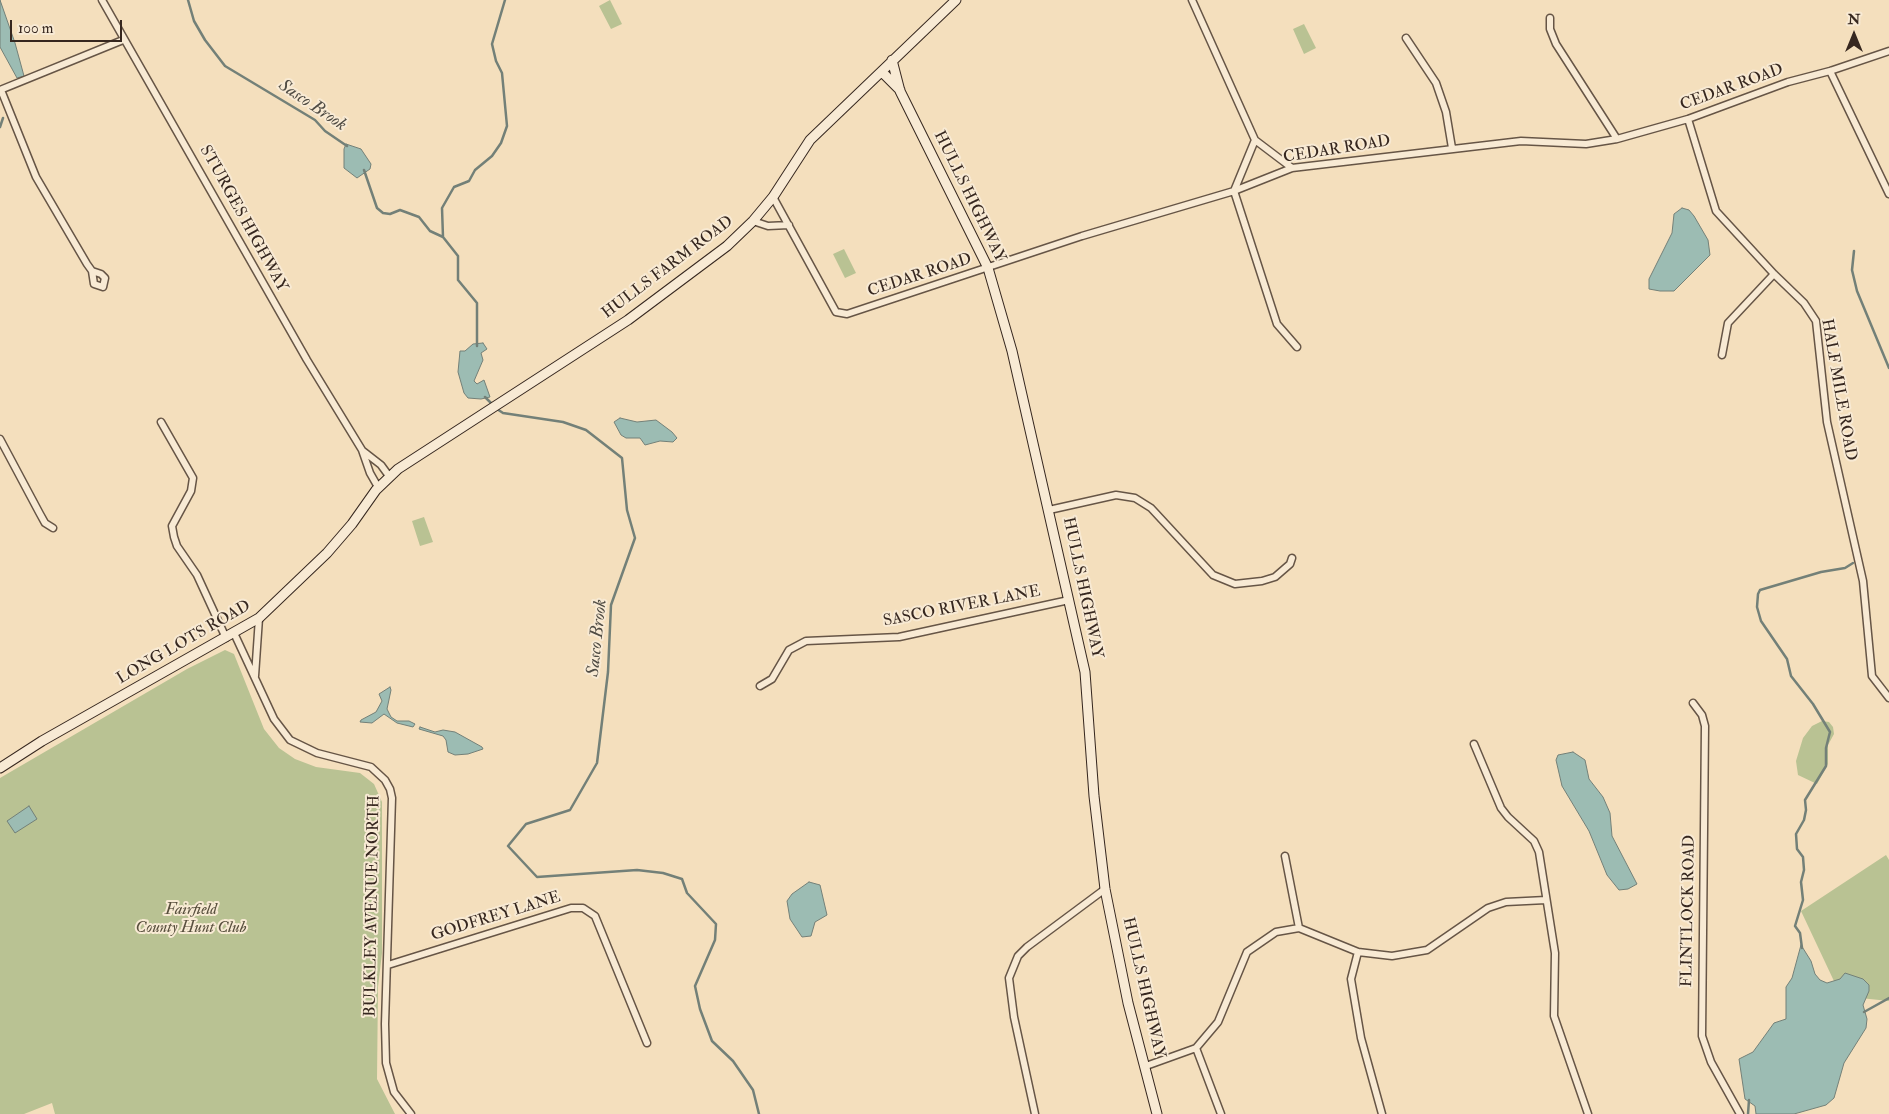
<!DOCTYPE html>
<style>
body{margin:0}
#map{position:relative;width:1889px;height:1114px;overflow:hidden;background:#f4dfbd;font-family:"IM FELL Double Pica",serif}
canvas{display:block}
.north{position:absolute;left:1829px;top:10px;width:50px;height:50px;-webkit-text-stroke:4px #f8ead4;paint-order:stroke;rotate:0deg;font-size:14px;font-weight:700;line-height:20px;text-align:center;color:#36271f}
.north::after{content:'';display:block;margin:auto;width:18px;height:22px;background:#36271f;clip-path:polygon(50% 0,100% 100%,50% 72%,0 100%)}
.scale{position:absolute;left:10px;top:20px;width:112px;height:22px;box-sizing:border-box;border:2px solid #36271f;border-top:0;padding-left:6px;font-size:15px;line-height:18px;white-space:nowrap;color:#36271f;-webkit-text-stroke:4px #f8ead4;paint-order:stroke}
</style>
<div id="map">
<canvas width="1889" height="1114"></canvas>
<div class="north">N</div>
<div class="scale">100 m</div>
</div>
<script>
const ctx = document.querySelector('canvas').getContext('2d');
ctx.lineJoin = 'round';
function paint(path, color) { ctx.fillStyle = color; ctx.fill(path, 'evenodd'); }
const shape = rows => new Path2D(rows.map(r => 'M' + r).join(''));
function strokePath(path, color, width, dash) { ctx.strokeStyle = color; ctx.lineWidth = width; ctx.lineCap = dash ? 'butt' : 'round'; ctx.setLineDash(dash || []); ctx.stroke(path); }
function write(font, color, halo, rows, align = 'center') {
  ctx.font = font + ' "IM FELL Double Pica",serif'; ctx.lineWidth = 4; ctx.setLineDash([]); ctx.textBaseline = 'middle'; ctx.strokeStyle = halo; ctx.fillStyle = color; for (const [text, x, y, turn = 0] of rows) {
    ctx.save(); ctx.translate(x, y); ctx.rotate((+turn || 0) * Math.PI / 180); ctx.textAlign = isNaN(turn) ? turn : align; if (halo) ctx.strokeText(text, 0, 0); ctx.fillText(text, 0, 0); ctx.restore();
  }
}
paint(shape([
 [610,0,622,24,611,29,599,6],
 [1304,24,1316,48,1304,54,1293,29],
 [844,249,856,273,845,278,833,254],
 [424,517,433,542,420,546,412,521],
 [225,650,234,654,264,729,279,748,295,759,316,767,360,773,374,784,382,802,382,953,378,987,377,1079,395,1114,55,1114,52,1103,24,1114,0,1114,0,778,187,669],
 [1822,721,1829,722,1833,727,1834,734,1828,745,1828,764,1817,784,1798,775,1796,761,1803,738,1812,726],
 [1886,855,1889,860,1889,1001,1841,996,1801,911]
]), '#b9c293');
const water = shape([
 [0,0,15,43,24,76,17,78,0,47,0,0],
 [346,144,361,149,371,164,370,169,357,178,344,168,344,149,346,144],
 [1682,208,1689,210,1694,216,1708,240,1710,255,1674,291,1660,291,1649,289,1649,279,1672,233,1674,214,1682,208],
 [483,343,487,349,481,353,483,360,474,381,477,384,484,380,490,397,481,399,468,398,464,393,458,372,460,351,465,351,473,344,483,343],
 [620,418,637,422,656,420,672,432,677,438,673,442,660,441,645,445,640,438,626,438,621,435,614,422,620,418],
 [390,687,391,690,387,709,391,717,397,721,409,721,415,724,413,727,397,723,384,714,372,723,360,722,361,720,376,712,382,701,379,694,390,687],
 [420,727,435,732,443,730,455,732,482,747,483,749,468,754,455,755,448,752,446,740,443,736,419,729,420,727],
 [1573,752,1585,760,1589,779,1603,797,1610,813,1612,836,1637,884,1628,889,1619,890,1607,875,1589,831,1562,786,1556,760,1558,755,1573,752],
 [29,806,37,819,15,833,7,821,29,806],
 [809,882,820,885,827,915,815,922,811,936,802,937,790,919,787,901,792,894,809,882],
 [1801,945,1811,961,1815,974,1820,980,1827,983,1840,979,1845,973,1863,979,1869,985,1869,991,1863,1005,1867,1019,1866,1028,1844,1063,1834,1098,1826,1105,1794,1114,1756,1114,1755,1106,1745,1099,1739,1059,1753,1052,1774,1023,1786,1019,1786,987,1792,978,1801,945]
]);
paint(water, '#9cbcb3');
strokePath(water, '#738078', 1);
strokePath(shape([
 [188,0,194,21,205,40,225,66,315,120,325,131,347,146],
 [0,127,3,118],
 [364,170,377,208,383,213,390,214,400,210,419,217,430,231,443,237,458,256,458,280,477,303,477,346],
 [443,237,442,208,454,187,469,181,475,170,492,156,501,143,507,126,502,73,496,61,492,44,505,0],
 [1854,251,1852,270,1857,291,1889,368],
 [485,397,493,405],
 [497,409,503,413,563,422,586,430,622,458,627,510,635,538,611,605,608,672,597,763,570,810,526,824,508,846,537,877,637,870,663,873,682,879,687,893,716,924,715,940,695,986,700,1009,712,1041,733,1061,753,1090,759,1114],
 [1802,948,1800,933,1795,926,1803,900,1801,882,1804,870,1803,857,1797,849,1796,834,1804,820,1806,810,1805,800,1826,766,1826,748,1830,732,1813,704,1791,676,1787,659,1761,621,1757,607,1758,594,1760,590,1821,572,1845,568,1853,563],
 [1864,1012,1889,998],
 [1748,1114,1749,1100]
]), '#738078', 2.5);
const street = shape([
 [102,0,307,360,362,450,370,473,378,487],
 [1192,0,1255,140,1292,168],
 [1550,18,1550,29,1556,44,1617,139],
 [1406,38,1436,83,1446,112,1452,148],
 [1830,71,1889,194],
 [0,90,123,40],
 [1,90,36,177,87,264,92,271,101,274,105,278,103,287,94,284,92,271],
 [1688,119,1716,211,1774,274,1804,303,1816,321,1827,422,1863,581,1872,676,1889,698],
 [1255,140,1234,191,1277,324,1297,347],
 [773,197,836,312,847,314,1082,236,1234,191,1292,168,1521,141,1586,144,1617,139,1688,119,1788,82,1830,71,1889,51],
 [753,221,768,226,789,225],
 [1722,355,1728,323,1774,274],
 [161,422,193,478,191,491,172,526,174,537,177,546,197,575,226,638],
 [0,439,40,514,45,523,53,528],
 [363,451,381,465,389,476],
 [1049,510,1116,495,1135,498,1151,508,1213,575,1235,584,1262,581,1275,577,1290,564,1292,558],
 [234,633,274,719,290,740,317,753,371,767,385,780,390,789,392,798,385,1024,386,1063,394,1092,411,1114],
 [255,676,259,618],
 [760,686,772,679,789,650,806,641,899,637,1069,600],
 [1693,703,1702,715,1705,726,1702,1036,1711,1062,1740,1114],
 [1474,744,1501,808,1508,817,1534,841,1539,852,1555,953,1554,1016,1588,1114],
 [1285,856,1299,928],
 [1358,952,1351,979,1361,1038,1382,1114],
 [388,965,571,908,583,908,595,916,647,1043],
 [1196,1048,1221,1114],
 [1146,1066,1196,1048,1218,1022,1247,952,1276,932,1299,928,1358,952,1392,956,1427,950,1488,908,1506,902,1546,900],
 [1035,1114,1014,1017,1009,978,1018,956,1027,947,1105,889]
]);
const secondary = shape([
 [892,60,900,91,988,268,1012,351,1085,672,1094,796,1105,889,1128,1003,1157,1114],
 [882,72,900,90],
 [0,768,42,741,259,618,327,553,352,524,376,490,398,469,628,320,727,246,753,221,773,197,810,140,956,0]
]);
strokePath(street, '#665546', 9);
strokePath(secondary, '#36271f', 11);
strokePath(street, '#f8ead4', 6);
strokePath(secondary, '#f8ead4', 9);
write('16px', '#36271f', '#f8ead4', [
 ["CEDAR ROAD",1732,88,-20],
 ["CEDAR ROAD",1337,150,-9],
 ["HULLS HIGHWAY",969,197,64],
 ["STURGES HIGHWAY",243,219,61],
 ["HULLS FARM ROAD",668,268,-37],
 ["CEDAR ROAD",920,276,-18],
 ["HALF MILE ROAD",1838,390,80],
 ["HULLS HIGHWAY",1082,588,78],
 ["SASCO RIVER LANE",962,607,-11],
 ["LONG LOTS ROAD",184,643,-30],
 ["BULKLEY AVENUE NORTH",373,906,-89],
 ["FLINTLOCK ROAD",1689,911,-89],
 ["GODFREY LANE",496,917,-17],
 ["HULLS HIGHWAY",1143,988,77]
]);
write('italic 16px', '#574e3c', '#f8ead4', [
 ["Fairfield",191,911],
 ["County Hunt Club",191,929]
]);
write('italic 18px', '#504c44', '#f8ead4', [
 ["Sasco Brook",312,106,34],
 ["Sasco Brook",598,638,-84]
]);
</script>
